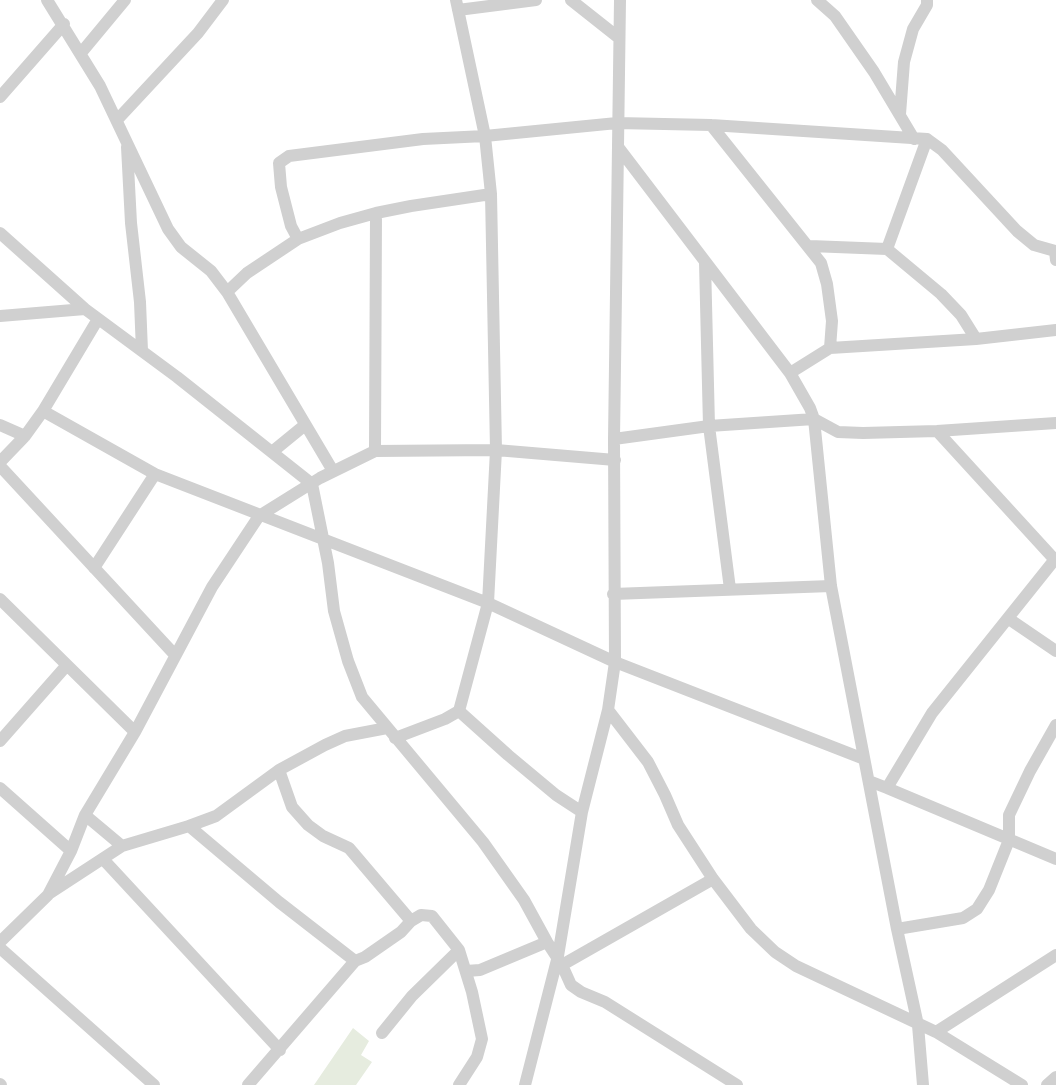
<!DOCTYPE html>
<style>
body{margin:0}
canvas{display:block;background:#fff}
</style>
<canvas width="1056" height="1085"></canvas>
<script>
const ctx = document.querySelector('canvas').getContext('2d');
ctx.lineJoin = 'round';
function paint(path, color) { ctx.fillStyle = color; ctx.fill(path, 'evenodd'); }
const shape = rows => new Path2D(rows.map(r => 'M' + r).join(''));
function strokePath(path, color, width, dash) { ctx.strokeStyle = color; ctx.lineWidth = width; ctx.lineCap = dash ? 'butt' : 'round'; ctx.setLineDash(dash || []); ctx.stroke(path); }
paint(shape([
 [353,1028,369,1041,361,1055,372,1062,356,1085,314,1085]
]), '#e6ecdf');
strokePath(shape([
 [47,0,100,86,168,229,181,247,211,271,227,292,333,471],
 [571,0,619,38],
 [817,0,835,16,874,72,914,139],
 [458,10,536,0],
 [81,53,125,0],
 [0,97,64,24],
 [900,114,904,62,913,29,927,5,927,0],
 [117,120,198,33,223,0],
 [711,125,821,263,827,284,832,321,830,348],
 [127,147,131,223,140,302,142,351],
 [618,147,790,373,810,408,814,419,831,586,897,929,918,1025,923,1085],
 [0,233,85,309,177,377,312,484,328,563,334,611,348,661,362,697,483,842,524,900,547,942,562,965,571,985,581,992,605,1002,737,1085],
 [298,239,340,223,376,213,411,206,491,194],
 [810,246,887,249,941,294,961,315,976,339],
 [887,249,927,139],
 [705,262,709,426,730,589],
 [227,292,247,273,298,239,291,226,281,187,279,163,289,156,423,139,485,136,617,123,711,125,927,139,942,150,1017,231,1034,245,1055,251,1056,260],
 [0,316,85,309],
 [790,373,830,348,976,339,1056,330],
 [43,411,98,319],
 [0,425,25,436],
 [937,431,1055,560],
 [614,439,709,426,814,419,838,432,863,433,937,431,1056,423],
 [375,451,376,213],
 [272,452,305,425],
 [0,462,25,436,43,411,155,474,488,603,615,662,864,759],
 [0,466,175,655],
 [94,568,155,474],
 [613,594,831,586],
 [0,599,135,732],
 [1009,619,1056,651],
 [608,710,648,762,665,795,678,825,713,879,751,929,775,952,796,966,936,1032,1022,1085],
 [459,711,508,755,556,795,582,812],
 [395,738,445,719,459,711,488,603,496,450,491,194,485,136,456,0],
 [0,741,67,665],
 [279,770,292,807,308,825,323,836,349,848,411,921,421,915,432,916,459,950],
 [869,781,887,788,932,713,1056,558],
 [0,788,71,851],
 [887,788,1056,859],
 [85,815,122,846],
 [189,826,216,816,279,770,325,745,345,736,387,728],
 [103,859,280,1050],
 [50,893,122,846,189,826,279,902,355,961,248,1085],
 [897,929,963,918,977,909,989,890,1009,840,1009,815,1030,771,1056,725],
 [0,942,48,895,71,851,85,815,135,732,212,587,259,516,320,478,375,451,496,450,615,460],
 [0,948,154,1085],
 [355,961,365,957,401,932,411,921],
 [562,965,713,879],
 [466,971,480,970,547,942],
 [936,1032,1056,955],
 [382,1033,412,996,459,950,472,992,482,1039,477,1057,459,1085],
 [0,1084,1,1085],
 [525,1085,558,956,582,812,608,710,615,662,614,439,620,0],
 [1047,1085,1056,1077]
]), '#d0d0d0', 12);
</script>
